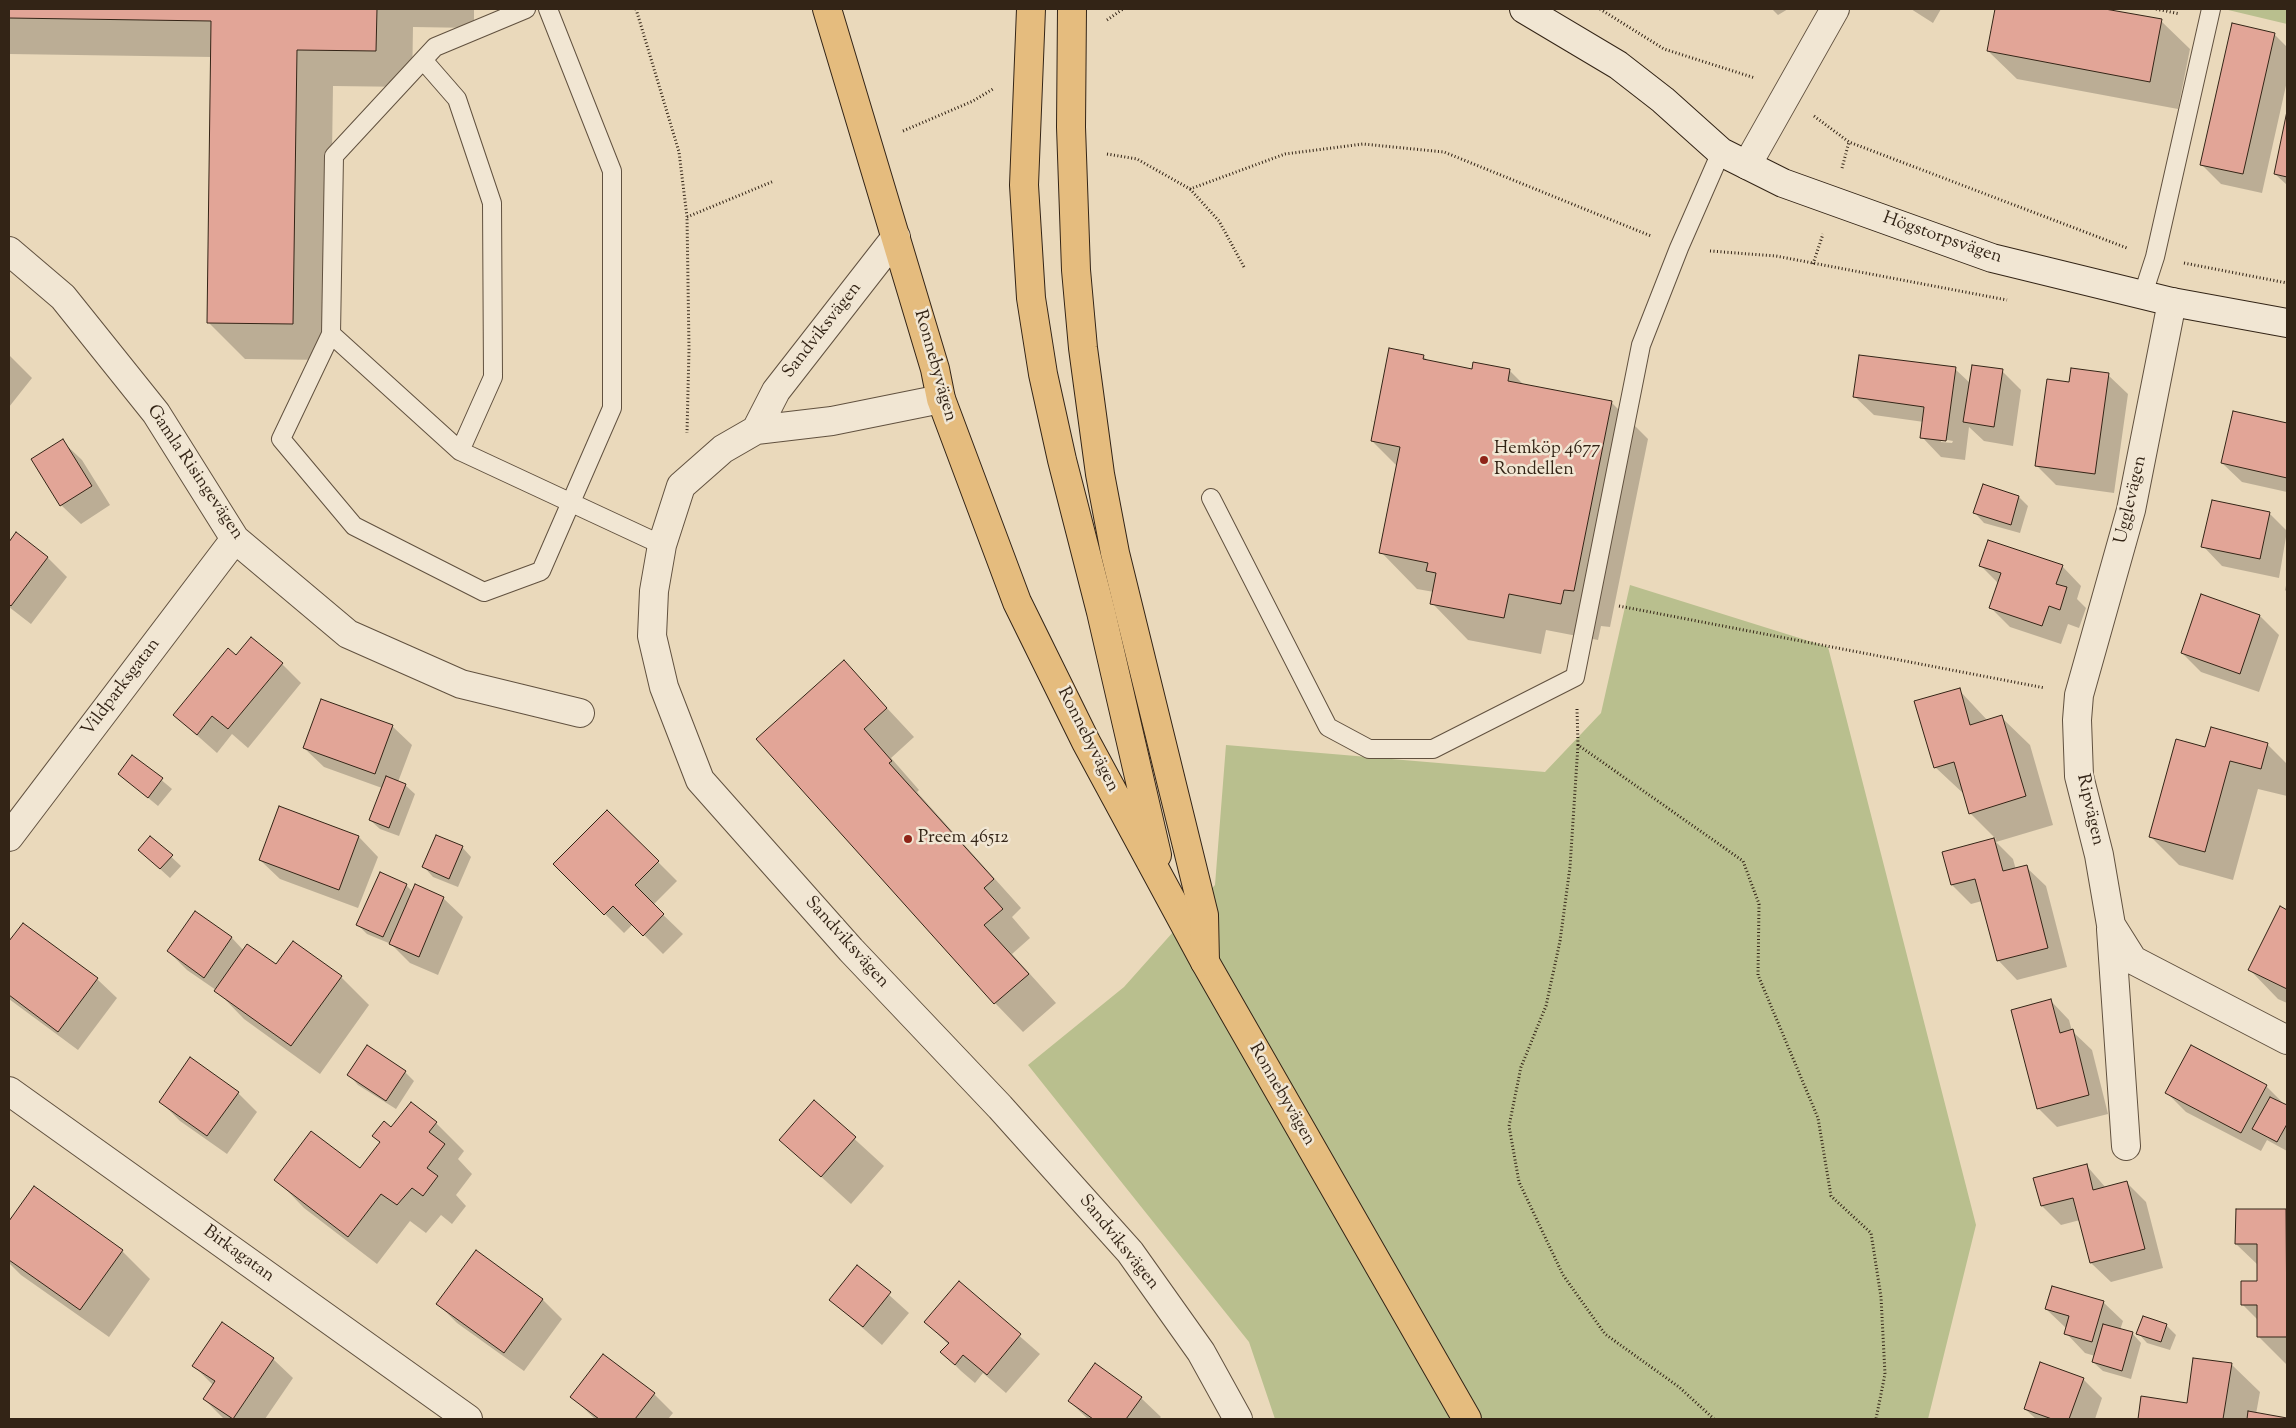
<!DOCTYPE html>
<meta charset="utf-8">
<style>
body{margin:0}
#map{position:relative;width:2296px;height:1428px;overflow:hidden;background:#ead9bb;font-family:"Sorts Mill Goudy",serif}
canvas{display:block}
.frame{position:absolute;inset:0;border:10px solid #332416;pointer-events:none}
</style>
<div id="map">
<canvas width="2296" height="1428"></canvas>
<div class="frame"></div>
</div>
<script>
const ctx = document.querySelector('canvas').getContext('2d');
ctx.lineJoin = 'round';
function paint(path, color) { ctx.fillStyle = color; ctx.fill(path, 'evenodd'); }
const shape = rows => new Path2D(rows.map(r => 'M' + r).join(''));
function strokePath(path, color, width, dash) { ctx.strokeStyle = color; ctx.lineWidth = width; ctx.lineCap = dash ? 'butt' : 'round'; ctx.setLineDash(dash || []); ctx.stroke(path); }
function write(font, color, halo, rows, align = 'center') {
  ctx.font = font + ' "Sorts Mill Goudy",serif'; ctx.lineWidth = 5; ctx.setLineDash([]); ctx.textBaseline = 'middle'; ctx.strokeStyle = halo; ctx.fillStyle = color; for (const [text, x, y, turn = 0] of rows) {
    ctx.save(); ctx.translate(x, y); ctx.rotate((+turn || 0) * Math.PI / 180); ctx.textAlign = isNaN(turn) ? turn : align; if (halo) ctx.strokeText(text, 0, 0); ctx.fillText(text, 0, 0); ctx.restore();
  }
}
paint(shape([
 [2224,9,2287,9,2287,24],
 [1630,585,1828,647,1976,1225,1928,1419,1275,1419,1249,1342,1028,1065,1124,987,1215,885,1226,745,1545,772,1601,713]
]), '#b9bf8e');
paint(shape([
 [9,9,474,9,474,28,413,27,412,87,333,86,329,360,245,359,208,322,211,57,9,54],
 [1772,9,1788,9,1778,15],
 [1911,9,1941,9,1933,23],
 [1996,9,2098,9,2161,21,2190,49,2178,109,2017,79,1988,51],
 [2274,34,2287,47,2287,81,2262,193,2221,184,2201,164],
 [2287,117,2287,185,2275,174],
 [9,355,32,378,9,407],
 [1423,356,1429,362,1473,371,1509,370,1524,385,1611,402,1648,439,1610,627,1601,626,1598,640,1546,630,1541,654,1468,640,1432,603,1434,592,1417,589,1381,552,1398,467,1372,441],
 [1955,369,1970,383,2002,371,2021,390,2013,446,1984,441,1969,427,1965,460,1941,457,1922,437,1924,422,1874,415,1854,396],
 [1941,439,1953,441,1952,443,1941,442],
 [2108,375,2128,394,2114,493,2056,485,2037,466,2070,383],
 [2234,412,2287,424,2287,492,2242,482,2222,463],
 [62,441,82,460,110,505,81,524,61,505],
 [2019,497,2028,506,2020,533,1984,523,1975,513],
 [2269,513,2287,531,2279,578,2222,566,2203,546],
 [17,534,48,558,67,577,31,624,9,607,9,544],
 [1981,566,2062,566,2081,586,2077,599,2086,608,2079,628,2068,624,2061,644,2010,627,1990,607,1999,584],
 [2287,581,2287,592,2285,590],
 [2202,596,2260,616,2279,635,2259,692,2201,672,2182,653],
 [237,657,282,664,301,683,248,748,232,734,217,753,174,715],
 [844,662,914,737,891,758,919,790,917,792,1021,908,1012,917,1030,938,1012,954,1056,1003,1023,1032,995,1003,758,739],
 [1959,690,1988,721,2001,717,2030,745,2053,825,1996,842,2013,859,2016,870,2026,867,2046,886,2067,967,2017,980,1998,960,1982,901,1971,904,1952,885,1943,852,1996,839,1970,813,1965,795,1935,767],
 [392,726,412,745,398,782,405,785,415,794,399,836,380,829,370,820,382,788,324,767,304,748],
 [2267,744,2287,764,2287,796,2258,789,2233,880,2179,865,2151,837,2206,749],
 [133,756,172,789,158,806,119,774],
 [280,808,359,837,378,857,358,908,280,879,260,860],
 [607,811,677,881,653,905,683,934,663,954,633,924,624,933,555,864],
 [150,837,181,866,170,878,139,850],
 [462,847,471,857,458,887,433,877,424,867],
 [406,885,413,892,443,898,463,917,438,975,410,963,391,944,367,934,358,925],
 [2281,908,2287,911,2287,1003,2278,999,2250,970],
 [195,913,232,938,244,951,276,966,341,977,369,1005,320,1074,244,1019,216,990,187,970,168,951],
 [23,924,97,979,117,998,78,1050,9,999,9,943],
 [2050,1000,2069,1020,2072,1031,2092,1050,2108,1114,2057,1127,2038,1108],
 [405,1072,414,1081,396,1109,358,1085,349,1075],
 [2266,1086,2287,1107,2287,1151,2267,1140,2261,1151,2186,1112,2167,1093],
 [238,1093,257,1112,227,1154,180,1121,161,1102],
 [814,1102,884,1166,851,1204,781,1140],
 [436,1123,464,1151,458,1159,472,1174,456,1195,466,1206,452,1224,441,1215,426,1233,410,1221,377,1264,304,1208,276,1179,360,1170,381,1143,374,1136,392,1129],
 [2086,1165,2106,1188,2126,1182,2146,1202,2163,1268,2111,1282,2091,1263,2080,1220,2061,1225,2042,1206],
 [34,1188,122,1251,150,1279,109,1337,21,1275,9,1263,9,1224],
 [2285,1210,2287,1212,2287,1365,2258,1336,2258,1320,2243,1305,2258,1282,2258,1265,2236,1244],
 [476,1252,543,1300,562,1319,524,1371,457,1323,438,1304],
 [858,1267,909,1313,882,1345,831,1300],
 [959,1283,1040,1354,1006,1393,983,1373,975,1383,961,1371,942,1352,949,1345,926,1322],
 [2103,1302,2123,1321,2120,1330,2132,1333,2141,1343,2131,1379,2103,1371,2093,1362,2095,1356,2085,1353,2066,1333,2067,1329,2046,1309],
 [2166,1325,2176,1335,2170,1350,2147,1343,2138,1333],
 [273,1359,293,1378,265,1419,223,1418,204,1399,213,1385,194,1366],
 [2231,1364,2260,1392,2256,1414,2286,1419,2139,1419,2142,1398,2188,1404],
 [2083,1379,2102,1398,2095,1419,2036,1419,2025,1409],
 [654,1394,673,1413,668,1419,595,1419,572,1397],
 [1141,1398,1161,1417,1159,1419,1088,1419,1069,1401]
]), '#0003');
const building = shape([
 [9,9,377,9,376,51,297,50,293,324,207,323,211,21,9,18,9,9],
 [1995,9,2105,9,2162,19,2150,82,1987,51,1995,9],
 [2232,23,2275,33,2243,174,2200,165,2232,23],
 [2287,111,2287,177,2274,174,2287,111],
 [1389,348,1424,355,1423,359,1472,369,1473,362,1510,369,1508,381,1612,401,1574,591,1564,590,1561,604,1509,594,1504,618,1430,604,1436,573,1426,571,1428,563,1379,553,1400,447,1371,441,1389,348],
 [1859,355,1956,367,1946,441,1920,438,1924,407,1853,397,1859,355],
 [1972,365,2003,369,1994,427,1963,422,1972,365],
 [2071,368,2109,373,2095,474,2035,466,2047,379,2069,382,2071,368],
 [2233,411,2287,423,2287,478,2221,463,2233,411],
 [63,439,92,486,60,506,31,459,63,439],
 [1983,484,2019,496,2011,525,1973,513,1983,484],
 [2212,500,2270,512,2260,559,2201,547,2212,500],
 [16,532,48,557,11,606,9,604,9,542,16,532],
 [1988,540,2063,565,2056,584,2067,587,2060,610,2049,606,2042,626,1989,608,2001,573,1979,566,1988,540],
 [2201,594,2260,615,2240,674,2181,653,2201,594],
 [251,637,283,663,228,729,212,716,197,735,173,715,228,648,236,655,251,637],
 [844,660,887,708,864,729,892,761,889,763,994,879,984,888,1003,909,984,925,1029,974,994,1004,756,739,844,660],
 [1960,688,1970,725,2002,715,2026,796,1969,814,1954,762,1934,768,1914,701,1960,688],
 [321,699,393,725,375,774,303,748,321,699],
 [2211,727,2268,743,2261,769,2230,761,2205,852,2149,837,2176,739,2205,747,2211,727],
 [132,755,163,778,148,798,118,774,132,755],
 [386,776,406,784,389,828,369,820,386,776],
 [279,806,359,836,339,890,259,860,279,806],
 [607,810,659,861,635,885,664,914,643,936,613,906,604,915,553,864,607,810],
 [436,835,463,846,449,879,422,867,436,835],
 [150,836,173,855,160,869,138,850,150,836],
 [1994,838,2003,871,2027,865,2048,948,1997,961,1975,879,1951,885,1942,852,1994,838],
 [380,872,407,884,383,937,356,925,380,872],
 [415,884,444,897,419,957,389,944,415,884],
 [2280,906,2287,910,2287,989,2248,970,2280,906],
 [195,911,232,937,204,978,167,951,195,911],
 [23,923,98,978,58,1032,9,995,9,941,23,923],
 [293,941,342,976,291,1046,214,991,247,944,276,964,293,941],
 [2051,999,2060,1033,2073,1029,2089,1095,2037,1109,2011,1010,2051,999],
 [367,1045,406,1071,386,1101,347,1075,367,1045],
 [2191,1045,2267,1085,2241,1133,2165,1093,2191,1045],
 [190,1057,239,1092,207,1136,159,1102,190,1057],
 [2270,1097,2287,1105,2287,1124,2277,1142,2252,1129,2270,1097],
 [814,1100,856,1137,821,1177,779,1140,814,1100],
 [411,1102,437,1122,429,1132,445,1144,427,1168,438,1176,423,1196,412,1188,397,1205,381,1194,348,1237,274,1180,311,1131,360,1168,380,1142,372,1136,384,1121,391,1127,411,1102],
 [2087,1164,2093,1190,2127,1181,2145,1249,2090,1263,2073,1198,2041,1206,2033,1178,2087,1164],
 [34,1186,123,1250,80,1310,9,1260,9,1221,34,1186],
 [2236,1209,2286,1209,2287,1337,2257,1337,2257,1305,2241,1305,2241,1281,2257,1281,2257,1244,2235,1244,2236,1209],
 [476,1250,543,1299,504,1353,436,1304,476,1250],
 [857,1265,891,1292,863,1327,829,1300,857,1265],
 [959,1281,1021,1334,987,1375,963,1355,955,1365,940,1352,949,1343,924,1322,959,1281],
 [2052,1286,2104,1301,2092,1342,2064,1334,2069,1316,2045,1309,2052,1286],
 [2143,1316,2167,1324,2161,1342,2136,1334,2143,1316],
 [222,1322,274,1358,233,1419,203,1399,215,1381,192,1366,222,1322],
 [2103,1324,2133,1332,2122,1371,2092,1362,2103,1324],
 [603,1354,655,1393,635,1419,599,1419,570,1397,603,1354],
 [2193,1358,2232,1363,2223,1419,2138,1419,2141,1396,2187,1403,2193,1358],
 [2040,1362,2084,1378,2069,1419,2052,1419,2024,1409,2040,1362],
 [1095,1363,1142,1397,1126,1419,1093,1419,1068,1401,1095,1363],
 [2248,1411,2287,1418,2287,1419,2247,1419,2248,1411]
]);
paint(building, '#e2a597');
strokePath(building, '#332416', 1);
const lane = shape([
 [526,9,435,47,334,156,331,334,460,451,662,545],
 [423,60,457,99,492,203,493,377,460,451],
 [2143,294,2155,257,2211,9],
 [331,334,281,439,354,526,484,592,541,571,612,408,612,171,548,9],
 [1211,498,1328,727,1369,749,1433,749,1575,677,1641,345,1679,248,1721,152]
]);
const street = shape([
 [1747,165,1835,9],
 [9,251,63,297,156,413,235,539,348,634,461,684,580,713],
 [2172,302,2131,510,2079,695,2077,720,2079,776,2099,855,2111,925,2133,960,2287,1040],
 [941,399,832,421,756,430,723,449,681,486,662,545,654,591,652,636,664,687,700,780,851,950,1000,1107,1130,1252,1201,1352,1238,1419],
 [756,430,776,391,896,237],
 [9,837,235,539],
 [2111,929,2126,1146],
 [9,1091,468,1419]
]);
const secondary = shape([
 [1524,9,1618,65,1663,100,1721,152,1783,183,1992,258,2172,302,2287,323]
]);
const primary = shape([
 [827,9,935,369,941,399,1017,602,1086,742,1205,962,1467,1419],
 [1031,9,1024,185,1031,298,1043,374,1062,460,1101,612,1157,855]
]);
const highway = shape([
 [1072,9,1071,127,1076,270,1083,348,1100,474,1115,553,1204,915,1205,962]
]);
strokePath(lane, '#61513f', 20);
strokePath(street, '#61513f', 30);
strokePath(secondary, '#332416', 30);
strokePath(primary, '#332416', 30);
strokePath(highway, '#332416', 30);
strokePath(shape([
 [636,9,679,152,687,217,689,349,687,433],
 [1600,9,1664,49,1755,78],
 [2156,9,2180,14],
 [1107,20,1123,9],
 [1814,116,1849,142,2127,248],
 [903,131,973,101,993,89],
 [1107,154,1137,159,1190,189,1285,154,1363,144,1444,152,1651,236],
 [1842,168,1849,142],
 [1190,189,1219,221,1244,267],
 [687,217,774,181],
 [1710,251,1776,256,2007,300],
 [2184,263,2287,283],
 [1813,264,1823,234],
 [1619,606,2045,688],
 [1577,709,1578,745,1743,861,1759,904,1758,975,1818,1118,1831,1196,1871,1233,1881,1297,1885,1374,1876,1419],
 [1578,745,1570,867,1560,941,1546,1006,1521,1067,1509,1126,1519,1182,1563,1275,1605,1334,1679,1387,1714,1419]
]), '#332416', 3, [1, 2.5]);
strokePath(lane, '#f1e6d3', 18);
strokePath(street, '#f1e6d3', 28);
strokePath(secondary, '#f1e6d3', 28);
strokePath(primary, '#e5bc7e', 28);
strokePath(highway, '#e5bc7e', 28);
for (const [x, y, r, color] of [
 [1484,460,5,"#8f2418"],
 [908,839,5,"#8f2418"]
]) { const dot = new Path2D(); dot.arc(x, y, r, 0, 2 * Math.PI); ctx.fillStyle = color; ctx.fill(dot); strokePath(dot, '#f1e6d3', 2); }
write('18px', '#332416', '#f1e6d3', [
 ["Högstorpsvägen",1942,239,19],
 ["Sandviksvägen",823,331,-52],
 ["Ronnebyvägen",934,366,74],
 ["Gamla Risingevägen",194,473,56],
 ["Ugglevägen",2132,500,-77],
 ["Vildparksgatan",122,688,-53],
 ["Ronnebyvägen",1087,740,63],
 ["Ripvägen",2089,810,77],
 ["Sandviksvägen",846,943,48],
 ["Ronnebyvägen",1281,1095,60],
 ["Sandviksvägen",1118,1243,51],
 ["Birkagatan",238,1255,36]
]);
write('18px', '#332416', '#f1e6d3', [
 ["Hemköp 4677",1494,450],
 ["Rondellen",1494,471],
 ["Preem 46512",918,839]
], 'left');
</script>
